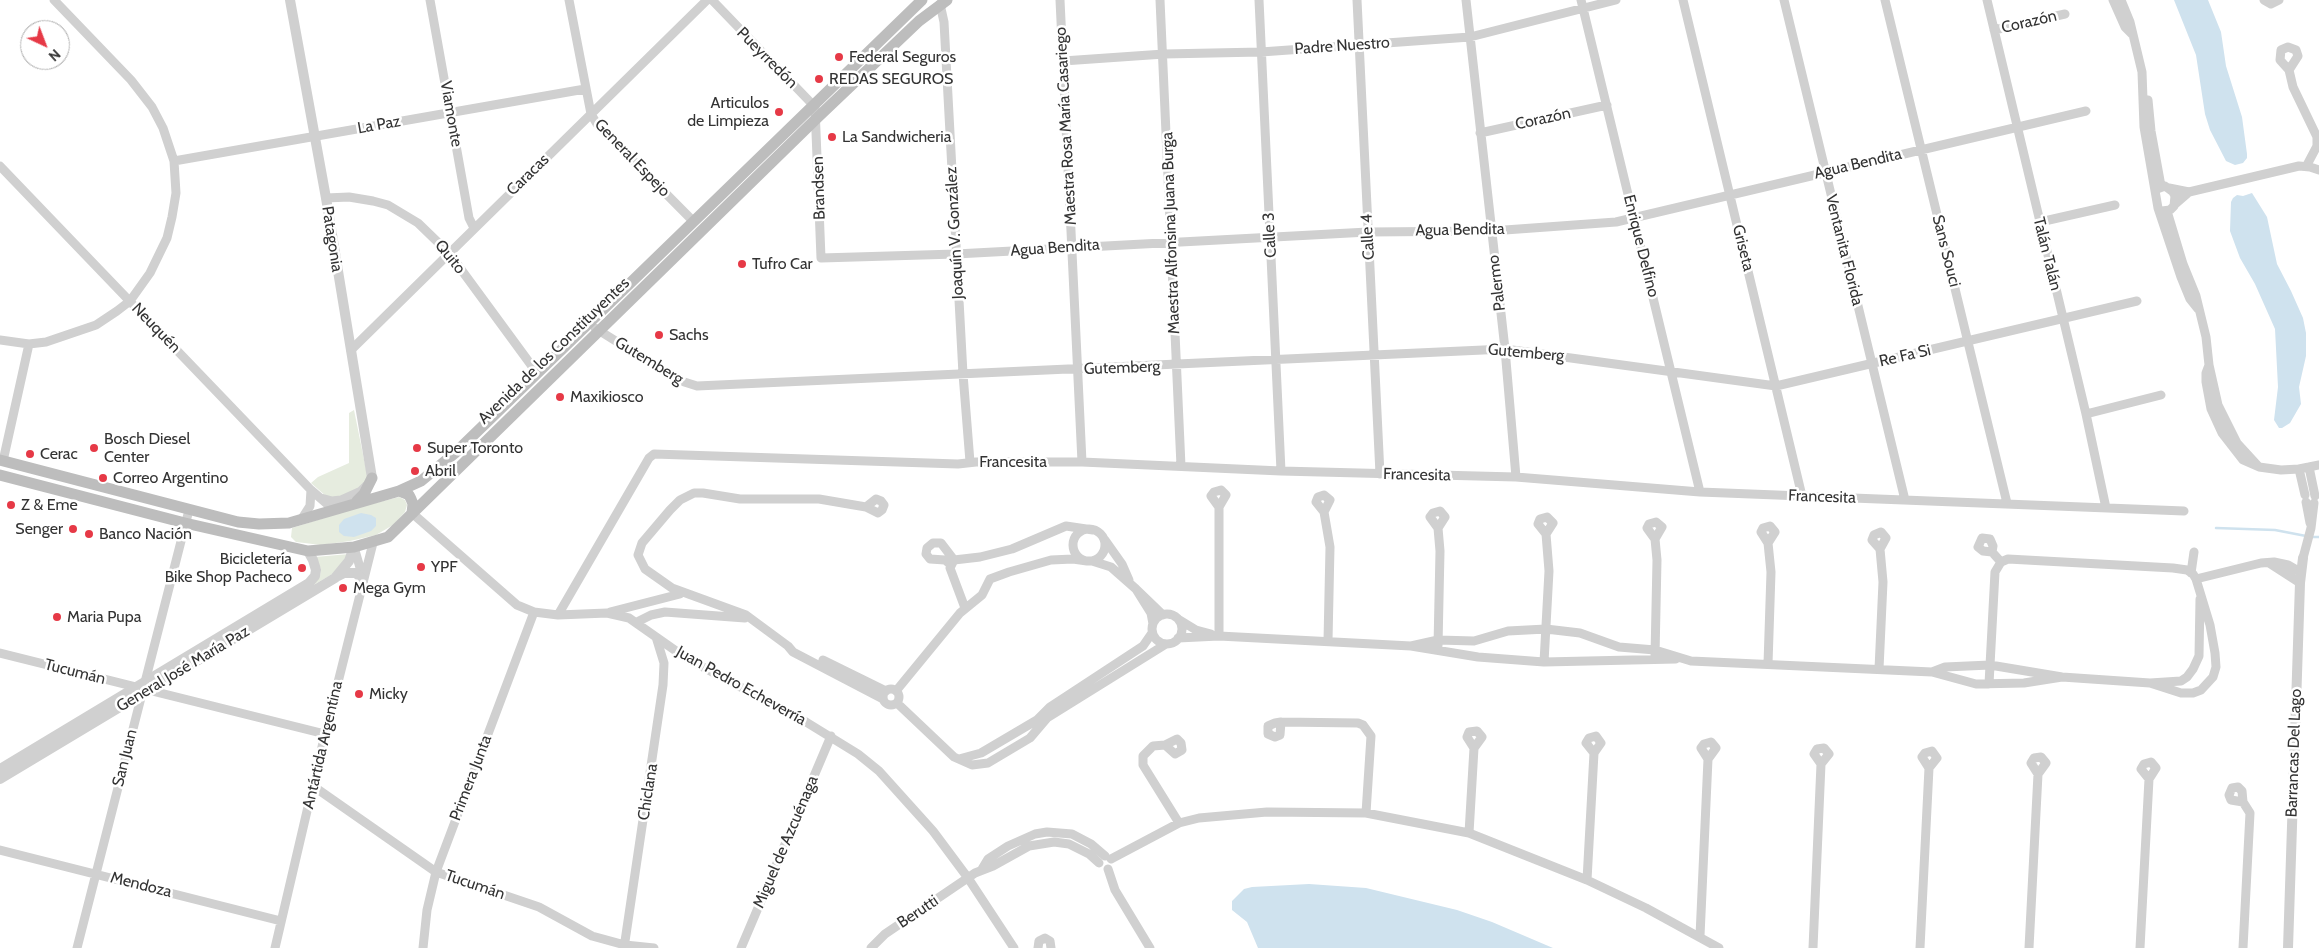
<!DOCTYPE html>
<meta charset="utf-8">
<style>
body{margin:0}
#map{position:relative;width:2319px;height:948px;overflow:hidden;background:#fff;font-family:Cabin,sans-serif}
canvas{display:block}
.north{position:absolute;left:20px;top:20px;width:50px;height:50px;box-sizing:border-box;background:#fff;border:1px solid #adadad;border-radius:50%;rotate:137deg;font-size:14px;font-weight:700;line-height:20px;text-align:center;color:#333}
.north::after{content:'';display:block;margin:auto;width:18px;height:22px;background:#e63946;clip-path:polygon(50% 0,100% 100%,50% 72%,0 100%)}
</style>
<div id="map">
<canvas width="2319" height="948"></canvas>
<div class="north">N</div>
</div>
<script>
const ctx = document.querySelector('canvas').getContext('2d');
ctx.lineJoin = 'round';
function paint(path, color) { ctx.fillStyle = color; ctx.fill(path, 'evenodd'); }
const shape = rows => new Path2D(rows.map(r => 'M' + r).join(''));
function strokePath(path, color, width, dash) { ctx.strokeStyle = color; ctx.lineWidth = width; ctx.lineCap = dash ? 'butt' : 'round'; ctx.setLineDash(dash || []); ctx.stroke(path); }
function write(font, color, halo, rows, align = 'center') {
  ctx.font = font + ' Cabin,sans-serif'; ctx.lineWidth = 5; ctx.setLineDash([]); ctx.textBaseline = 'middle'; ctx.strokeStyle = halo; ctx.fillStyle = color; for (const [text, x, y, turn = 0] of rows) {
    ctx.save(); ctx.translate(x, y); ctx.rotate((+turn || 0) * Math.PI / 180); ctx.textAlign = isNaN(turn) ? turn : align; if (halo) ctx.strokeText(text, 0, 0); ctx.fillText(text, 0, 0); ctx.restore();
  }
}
paint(shape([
 [354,410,368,479,366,484,342,497,327,497,311,483,318,477,349,463,349,413],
 [399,497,405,500,407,505,405,512,393,525,376,535,350,541,321,545,296,542,291,537,292,528,356,508],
 [349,554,336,572,310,587,320,576,321,569,315,557]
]), '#e6ecdf');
paint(shape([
 [2174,0,2208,0,2221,32,2226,66,2242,117,2247,154,2247,158,2243,163,2235,165,2226,161,2210,130,2205,114,2196,55],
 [2252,193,2267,217,2277,264,2291,291,2303,318,2306,333,2306,356,2299,387,2301,404,2290,423,2282,428,2279,428,2274,420,2278,387,2275,329,2255,284,2240,258,2230,231,2231,202,2233,198,2237,195,2243,196],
 [361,513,371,515,376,518,376,526,371,531,354,537,344,536,339,532,339,525,344,519],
 [1309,884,1366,888,1457,910,1492,922,1553,948,1258,948,1247,922,1232,910,1232,901,1244,889,1252,887]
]), '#cfe2ee');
strokePath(shape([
 [2216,528,2275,530,2306,536],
 [2312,537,2319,537]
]), '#cfe2ee', 2.5);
strokePath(shape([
 [430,0,469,218,474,228],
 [569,0,591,114,597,124,693,221],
 [712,0,815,107,821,258,956,254,1368,232,1491,231,1616,222,2086,111],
 [1060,0,1082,462],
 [1160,0,1181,466],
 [1259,0,1281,471],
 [1357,0,1380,474],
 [1466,0,1505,349,1516,477],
 [1581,0,1700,492],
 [1683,0,1802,496],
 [1784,0,1905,500],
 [1885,0,2007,503],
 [1987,0,2086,414,2106,508],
 [2113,0,2125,27,2133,35],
 [2121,0,2130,22,2142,72,2144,127,2158,208,2181,277,2190,299,2198,309],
 [2264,0,2271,4,2279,0],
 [940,4,944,22,963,374,970,462],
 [1994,30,2065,14],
 [1063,61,1164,54,1261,52,1470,37,1616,0],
 [2289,70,2298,56,2296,50,2288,47,2281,50,2280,60,2289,70,2293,87,2319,141],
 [2148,100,2151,131,2161,186],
 [1480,133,1607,105],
 [2317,137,2317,146,2308,163,2310,167,2319,170],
 [174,161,585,89],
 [0,166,311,490,333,509],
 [2169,188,2189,192,2174,205],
 [2157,189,2165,186,2173,192,2175,196,2174,206,2170,210,2162,211],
 [2189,192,2299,166,2310,167],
 [326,198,349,197,373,201,388,205,418,223,449,253,537,373],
 [2167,211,2183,264,2196,296,2206,337,2209,365,2218,405,2237,443,2259,467],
 [2040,222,2115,205],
 [595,328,678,380,697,386,1505,349,1776,386,2137,301],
 [0,340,29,344,46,342,96,325,117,311,130,301,150,273,167,238,172,217,176,193,174,161,163,128,152,107,131,80,54,0],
 [351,350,707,0],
 [2209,365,2206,373,2206,382,2211,409,2222,433,2243,460,2259,467,2281,470,2299,469,2319,465],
 [2086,414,2161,395],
 [3,461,29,344],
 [2309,467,2315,496],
 [2299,469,2305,495],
 [321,498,332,501,341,500,361,491,366,486],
 [2306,502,2310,523],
 [866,507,876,499,881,501,884,505,882,510,878,513,866,507,819,499,740,499,703,493,694,493,680,500,670,510,642,543,638,555,645,569,672,588,746,615,788,646,793,652,883,699],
 [1324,512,1330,500,1324,495,1318,497,1316,502,1324,512,1330,547,1328,641],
 [412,513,517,605,534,612,558,615,607,613,629,618,686,658,806,722,858,754,879,771,933,831,968,878,1014,948],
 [303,517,310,506,311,490],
 '1073 545a16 16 0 1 1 32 0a16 16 0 1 1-32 0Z',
 [1105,540,1122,564,1129,580],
 [354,547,363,578],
 [1992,552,1983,551,1978,547,1982,538,1990,539,1993,546,1992,552,2001,562,2008,559,2173,568,2187,570,2193,574,2196,579,2210,625,2215,653,2216,667,2213,677,2201,690,2193,693,2181,693,2150,683],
 [2303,558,2311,528,2314,503],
 [1092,561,1111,567,1136,589],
 [2269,563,2300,583],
 [950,564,945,560,930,559,926,554,927,548,933,543,941,543,954,560],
 [2191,573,2194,552],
 [2196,579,2261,563,2274,562,2288,565,2300,572],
 [965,608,950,568,954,560,980,557,1012,549,1066,526,1093,530],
 [610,612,680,594],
 '1152 629a15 15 0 1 1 30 0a15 15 0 1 1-30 0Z',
 [558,615,649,458,654,454,958,464,976,462,1082,462,1281,471,1516,477,1700,492,2184,511],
 [1178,619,1196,630,1211,634],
 [637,622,651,615,665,612,745,618],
 [1153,624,1151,613,1136,589,1163,615],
 [1219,636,1219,507,1226,495,1221,490,1214,492,1211,496,1219,507],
 [1178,638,1219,636,1411,646,1478,657,1544,662,1676,659],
 [1411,646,1438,640,1474,641,1508,631,1546,629,1580,633,1619,647,1655,650,1691,661,1932,672,1976,684,2024,683,2062,677],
 [1438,646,1440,551,1438,528,1430,517,1433,513,1440,511,1445,517,1438,528],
 [0,653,325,734],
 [1655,656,1657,560,1655,539,1647,528,1649,524,1656,522,1662,527,1655,539],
 [823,660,886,691],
 [1544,662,1549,571,1546,534,1538,524,1540,519,1547,517,1553,523,1546,534],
 [1768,664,1771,572,1768,543,1761,532,1763,528,1770,526,1775,532,1768,543],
 [1879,669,1883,582,1880,549,1886,538,1881,532,1874,535,1872,540,1880,549],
 [1932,672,1945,667,1990,665,2062,677,2150,683,2181,681,2187,677,2193,669,2199,656,2200,599],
 [1989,684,1995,572,2001,562],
 '883 697a8 8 0 1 1 16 0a8 8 0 1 1-16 0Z',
 [896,691,960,613,982,595,990,579,1009,572,1051,560,1073,559,1087,561],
 [897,703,954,757,972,765,988,763,1030,738,1047,718,1166,644],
 [1281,722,1280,735,1275,737,1268,734,1268,726,1275,723,1281,722,1358,723,1363,725,1371,736,1366,813],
 [1165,745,1175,754,1182,750,1181,743,1177,739,1165,745,1153,746,1143,756,1143,765,1179,823],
 [959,759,981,753,1037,720,1050,707,1143,646,1152,633],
 [313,786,436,872,539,907,592,936,625,945,654,948],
 [1469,833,1474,748,1482,737,1477,731,1469,732,1467,737,1474,748],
 [0,850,281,921],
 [1111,859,1179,823,1199,818,1267,812,1366,813,1469,833,1587,880,1646,908,1719,948],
 [982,869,988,859,1008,846,1035,834,1047,832,1072,834,1091,844,1105,856],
 [1108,869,1115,890,1150,948],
 [1587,880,1594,753,1601,743,1596,736,1589,738,1586,743,1594,753],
 [1700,936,1708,759,1716,748,1711,742,1704,744,1701,748,1708,759],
 [77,948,189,510],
 [275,948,325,734,373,543],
 [423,948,427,910,436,872,534,612],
 [624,948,663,685,664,663,656,637],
 [741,948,831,736],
 [871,948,885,934,975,873,993,866,1029,846,1054,842,1069,844,1089,854,1099,863],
 [1038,948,1039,941,1045,938,1050,941,1051,948],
 [1813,948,1821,764,1829,754,1824,748,1817,749,1814,754,1821,764],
 [1920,948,1929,768,1937,758,1932,751,1925,753,1922,757,1929,768],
 [2029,948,2038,774,2046,763,2041,757,2034,758,2031,763,2038,774],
 [2140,948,2149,779,2156,768,2151,762,2144,764,2141,769,2149,779],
 [2243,948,2250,813,2243,802,2242,791,2238,787,2232,788,2229,795,2231,800,2243,802]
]), '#d0d0d0', 9);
strokePath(shape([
 [290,0,326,198,372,478],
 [338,576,344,573,356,573,363,580],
 [0,769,309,583,315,576,316,570,313,560,308,551],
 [0,779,335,578,349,561,354,547],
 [2288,948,2300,583,2303,558]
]), '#d0d0d0', 10);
strokePath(shape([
 [0,460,238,522,259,524,289,523,399,491,421,481,455,453,922,0],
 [0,475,185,523,308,551,354,547,388,537,817,118,919,21,947,0],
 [399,491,409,495,411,499,413,504,412,513],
 [357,501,364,494,372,478]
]), '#bdbdbd', 11);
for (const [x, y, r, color] of [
 [839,57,5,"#e63946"],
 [819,79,5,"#e63946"],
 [779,112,5,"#e63946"],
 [832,137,5,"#e63946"],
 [742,264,5,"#e63946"],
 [659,335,5,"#e63946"],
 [560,397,5,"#e63946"],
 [94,448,5,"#e63946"],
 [417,448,5,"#e63946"],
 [30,454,5,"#e63946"],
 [415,471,5,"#e63946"],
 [103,478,5,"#e63946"],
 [11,505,5,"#e63946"],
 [73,529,5,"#e63946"],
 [89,534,5,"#e63946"],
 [421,567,5,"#e63946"],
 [302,568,5,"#e63946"],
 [343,588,5,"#e63946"],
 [57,617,5,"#e63946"],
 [359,694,5,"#e63946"]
]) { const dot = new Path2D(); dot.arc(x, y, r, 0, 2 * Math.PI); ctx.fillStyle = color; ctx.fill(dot); strokePath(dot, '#fff', 2); }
write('16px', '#333', '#fff', [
 ["Corazón",2029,22,-13],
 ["Padre Nuestro",1342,46,-4],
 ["Pueyrredón",767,58,45],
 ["Viamonte",451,114,80],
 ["Corazón",1543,119,-12],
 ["La Paz",379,125,-10],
 ["Maestra Rosa María Casariego",1066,126,-93],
 ["General Espejo",632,158,46],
 ["Agua Bendita",1858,164,-13],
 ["Caracas",528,175,-44],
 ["Brandsen",819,188,-92],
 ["Agua Bendita",1460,230,-1],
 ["Joaquín V. González",955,233,-93],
 ["Maestra Alfonsina Juana Burga",1171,233,-92],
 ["Calle 3",1270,235,-93],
 ["Calle 4",1368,237,-93],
 ["Patagonia",332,239,81],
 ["Enrique Delfino",1641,246,76],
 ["Agua Bendita",1055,248,-4],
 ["Griseta",1743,248,76],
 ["Ventanita Florida",1844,250,76],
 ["Sans Souci",1946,251,76],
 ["Talán Talán",2047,254,76],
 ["Quito",450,257,51],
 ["Palermo",1497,283,-97],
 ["Neuquén",156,328,46],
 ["Avenida de los Constituyentes",554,351,-44],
 ["Gutemberg",1526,353,5],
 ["Re Fa Si",1905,356,-13],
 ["Gutemberg",649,361,31],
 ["Gutemberg",1122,368,-2],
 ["Francesita",1013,462],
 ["Francesita",1417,475,1],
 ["Francesita",1822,497,2],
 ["General José María Paz",183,669,-31],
 ["Tucumán",75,672,14],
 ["Juan Pedro Echeverría",741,686,29],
 ["Antártida Argentina",323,745,-77],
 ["Barrancas Del Lago",2294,753,-88],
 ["San Juan",125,758,-76],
 ["Primera Junta",471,778,-69],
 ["Chiclana",648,792,-81],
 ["Miguel de Azcuénaga",786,842,-67],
 ["Mendoza",141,885,14],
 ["Tucumán",475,885,19],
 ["Berutti",918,912,-34]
]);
write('16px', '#333', '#fff', [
 ["Federal Seguros",849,57],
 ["REDAS SEGUROS",829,79],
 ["Articulos",769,103,"right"],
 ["de Limpieza",769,121,"right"],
 ["La Sandwicheria",842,137],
 ["Tufro Car",752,264],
 ["Sachs",669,335],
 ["Maxikiosco",570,397],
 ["Bosch Diesel",104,439],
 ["Center",104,457],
 ["Super Toronto",427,448],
 ["Cerac",40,454],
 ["Abril",425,471],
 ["Correo Argentino",113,478],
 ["Z & Eme",21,505],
 ["Senger",63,529,"right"],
 ["Banco Nación",99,534],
 ["Bicicletería",292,559,"right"],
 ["Bike Shop Pacheco",292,577,"right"],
 ["YPF",431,567],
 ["Mega Gym",353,588],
 ["Maria Pupa",67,617],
 ["Micky",369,694]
], 'left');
</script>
